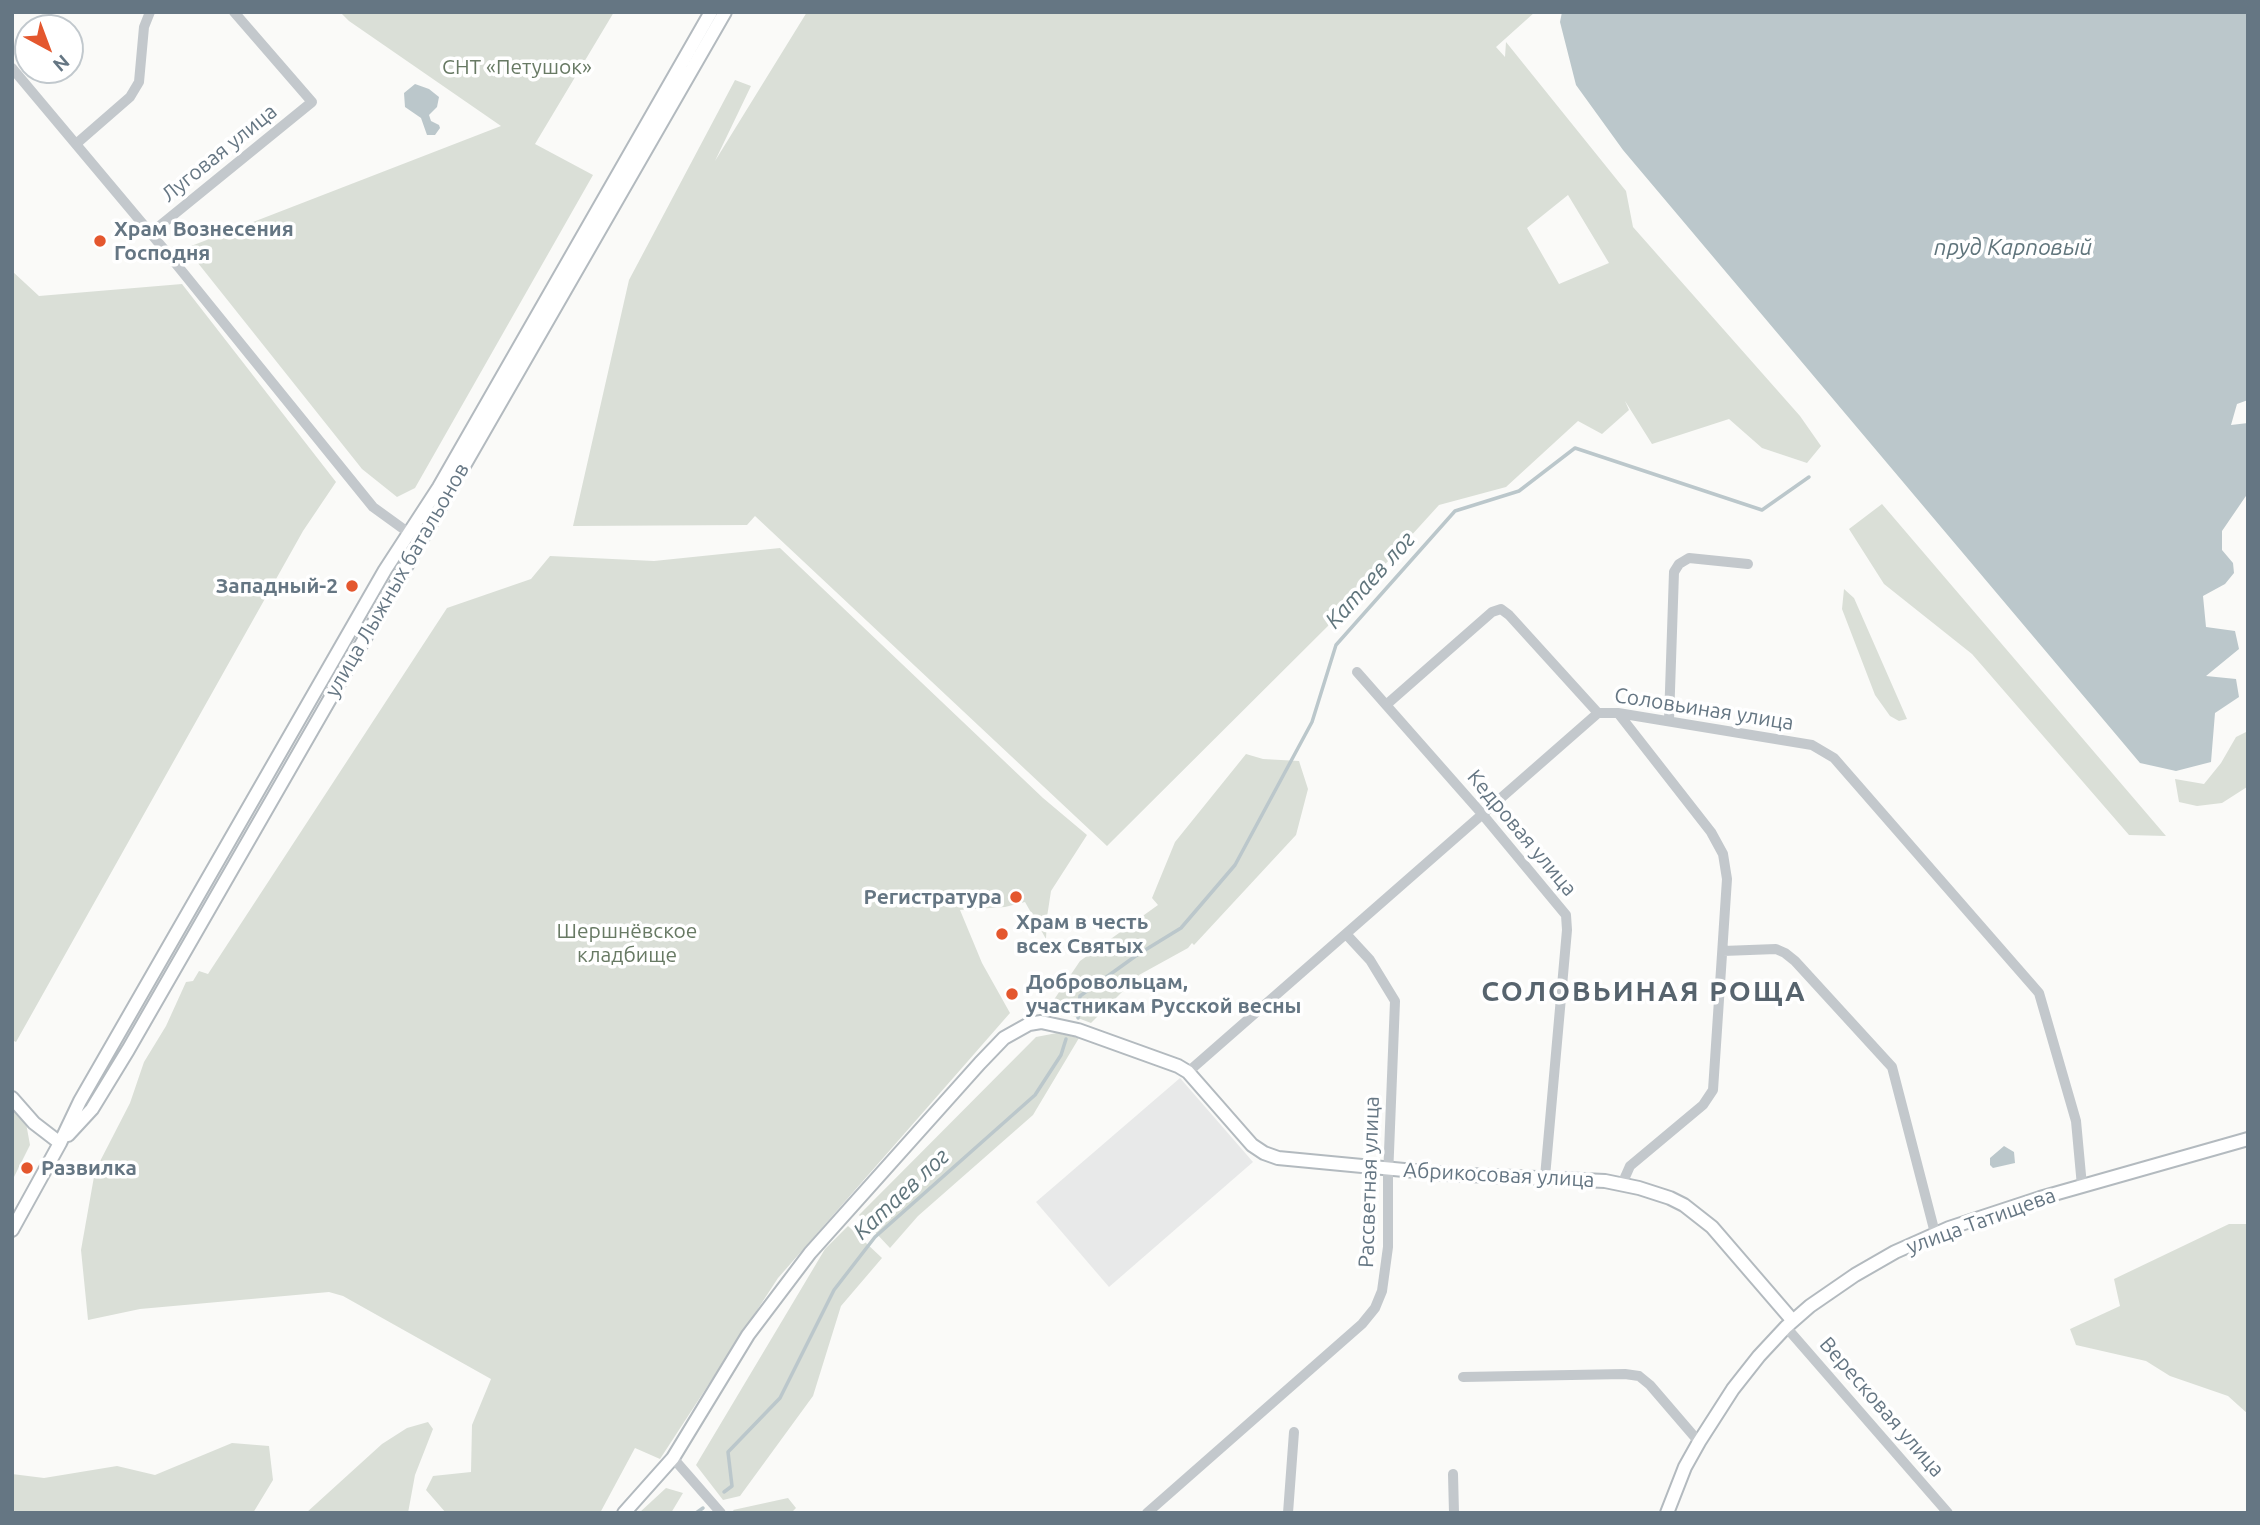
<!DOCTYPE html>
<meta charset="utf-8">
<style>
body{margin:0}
#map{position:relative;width:2260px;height:1525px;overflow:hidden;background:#fafaf8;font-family:Ubuntu,sans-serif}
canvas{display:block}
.frame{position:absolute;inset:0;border:14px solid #657683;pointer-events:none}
.north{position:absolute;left:14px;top:14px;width:70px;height:70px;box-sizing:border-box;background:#fff;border:2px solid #c1c8cd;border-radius:50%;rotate:139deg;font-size:19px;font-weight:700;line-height:28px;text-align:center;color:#657683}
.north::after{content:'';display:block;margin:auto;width:24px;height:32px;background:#e4572e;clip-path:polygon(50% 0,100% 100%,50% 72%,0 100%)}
</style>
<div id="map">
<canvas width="2260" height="1525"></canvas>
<div class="frame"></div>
<div class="north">N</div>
</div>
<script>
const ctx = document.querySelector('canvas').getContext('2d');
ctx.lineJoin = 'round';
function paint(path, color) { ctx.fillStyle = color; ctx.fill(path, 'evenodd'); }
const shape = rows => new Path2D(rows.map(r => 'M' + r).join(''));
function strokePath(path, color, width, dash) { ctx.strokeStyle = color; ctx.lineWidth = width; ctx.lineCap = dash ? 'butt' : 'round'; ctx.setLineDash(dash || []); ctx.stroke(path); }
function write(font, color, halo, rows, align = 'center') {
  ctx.font = font + ' Ubuntu,sans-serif'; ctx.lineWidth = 7; ctx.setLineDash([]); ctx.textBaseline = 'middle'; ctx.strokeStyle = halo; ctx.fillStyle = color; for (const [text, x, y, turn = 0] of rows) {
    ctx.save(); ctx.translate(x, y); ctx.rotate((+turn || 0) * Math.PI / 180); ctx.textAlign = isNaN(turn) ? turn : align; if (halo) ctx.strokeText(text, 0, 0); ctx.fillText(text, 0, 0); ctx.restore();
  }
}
paint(shape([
 [1180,1078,1253,1162,1109,1287,1036,1202]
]), '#e8e9e9');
paint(shape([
 [340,12,614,12,535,144,593,175,415,488,397,497,362,469,186,248,501,126,349,21],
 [807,12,1535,12,1496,47,1505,57,1506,42,1626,191,1633,227,1800,416,1821,446,1807,463,1762,448,1729,419,1652,444,1625,401,1629,410,1602,434,1578,421,1506,487,1439,505,1339,615,1107,846,755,516,747,525,573,526,629,280,735,80,751,86,715,161],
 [1568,195,1609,263,1559,284,1527,228],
 [12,271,39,296,182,284,336,482,303,531,16,1042,12,1040],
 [1882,504,2166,836,2129,835,1972,654,1884,584,1849,529],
 [780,548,1043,798,1087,835,1051,891,1047,917,1046,939,1025,902,1005,907,960,910,982,963,1010,1013,778,1278,660,1459,635,1448,600,1513,446,1513,426,1490,433,1476,471,1472,472,1425,491,1379,343,1296,329,1292,140,1309,88,1320,81,1250,95,1171,130,1103,144,1062,166,1026,186,982,193,981,199,971,208,974,447,608,531,579,550,556,654,561],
 [1844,589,1854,598,1907,719,1899,721,1890,716,1875,695,1842,609],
 [2248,731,2247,787,2222,803,2197,806,2179,802,2175,779,2204,784,2221,763,2236,737],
 [1246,754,1263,759,1299,761,1308,789,1296,835,1194,945,1192,943,1188,948,1139,975,1091,1023,1049,1007,1080,961,1158,905,1152,898,1175,842],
 [1057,1033,1079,1038,1033,1115,918,1216,890,1248,859,1215,1036,1037],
 [12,1107,26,1123,30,1145,12,1181],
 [2229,1224,2248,1224,2248,1414,2228,1396,2170,1376,2146,1361,2076,1345,2070,1329,2120,1306,2114,1279],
 [848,1226,882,1258,841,1306,813,1396,740,1496,723,1500,696,1465,825,1249],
 [428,1422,433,1429,415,1475,408,1513,306,1513,382,1444,407,1428],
 [232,1443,269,1446,273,1480,253,1513,12,1513,12,1474,44,1478,117,1466,155,1475],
 [666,1488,683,1493,671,1513,639,1513],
 [788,1498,796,1508,791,1513,735,1513,733,1510]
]), '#dadfd7');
paint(shape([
 [1562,12,2248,12,2248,400,2237,404,2231,425,2248,423,2248,493,2222,531,2222,550,2233,563,2234,573,2225,584,2203,596,2206,627,2235,631,2239,649,2206,676,2236,679,2239,697,2215,713,2211,762,2176,771,2140,763,1623,150,1576,85,1560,22],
 [415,84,429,89,439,97,437,107,429,115,431,121,439,125,440,128,435,135,427,135,421,118,405,107,404,93],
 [2004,1146,2014,1152,2015,1163,1993,1168,1990,1165,1990,1158]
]), '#bbc7cb');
strokePath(shape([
 [1078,1018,1080,996,1137,955,1181,928,1235,865,1312,722,1336,645,1455,511,1519,491,1575,448,1762,510,1809,477],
 [724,1492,732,1486,728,1452,780,1398,834,1290,875,1237,1035,1095,1061,1055,1066,1039],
 [696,1513,703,1508]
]), '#bbc7cb', 3.5);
const secondary = shape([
 [12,1098,34,1123,60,1143],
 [68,1135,92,1109,128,1050,725,12],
 [12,1230,60,1143,80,1101,385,570,439,487,711,12],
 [624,1513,673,1458,748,1335,810,1253,980,1063,1004,1038,1029,1024,1041,1022,1078,1030,1178,1066,1188,1072,1252,1145,1264,1153,1278,1158,1446,1174,1605,1181,1639,1188,1670,1198,1684,1205,1712,1227,1793,1321],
 [1667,1513,1685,1467,1699,1442,1733,1389,1759,1356,1786,1327,1810,1306,1855,1275,1895,1252,1949,1228,2040,1198,2248,1139]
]);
strokePath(secondary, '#b3babf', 16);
strokePath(shape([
 [12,68,168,254,373,507,420,541],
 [76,144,130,97,139,82,144,27,150,12],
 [151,233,312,102,234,12],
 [1357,672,1483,815,1566,915,1567,930,1545,1177],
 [1386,705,1492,612,1501,609,1509,615,1598,713],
 [1618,713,1711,832,1723,854,1727,879,1713,1090,1703,1105,1630,1166,1622,1184],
 [1669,720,1674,572,1679,564,1689,558,1748,564],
 [1723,951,1776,949,1785,953,1795,961,1892,1067,1935,1233],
 [1188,1072,1598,713,1618,713,1812,745,1834,758,2039,993,2076,1121,2082,1186],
 [1786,1327,1948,1513],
 [1463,1377,1625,1374,1639,1376,1650,1385,1699,1442],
 [673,1458,721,1513],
 [1453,1474,1454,1513],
 [1147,1513,1362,1324,1375,1308,1382,1291,1388,1247,1388,1177,1395,1001,1370,960,1346,934],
 [1288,1513,1294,1432]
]), '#c3c8cc', 10);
strokePath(secondary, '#fff', 12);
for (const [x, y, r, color] of [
 [100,241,7,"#e4572e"],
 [352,586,7,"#e4572e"],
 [1016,897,7,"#e4572e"],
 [1002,934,7,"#e4572e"],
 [1012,994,7,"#e4572e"],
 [27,1168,7,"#e4572e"]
]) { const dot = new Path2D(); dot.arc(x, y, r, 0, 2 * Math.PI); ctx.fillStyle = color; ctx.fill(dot); strokePath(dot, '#fff', 2.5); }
write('21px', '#687a64', '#fff', [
 ["СНТ «Петушок»",517,67],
 ["Шершнёвское",627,931],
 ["кладбище",627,955]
]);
write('21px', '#657683', '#fff', [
 ["Луговая улица",219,153,-39],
 ["улица Лыжных батальонов",397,580,-60],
 ["Соловьиная улица",1704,709,9],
 ["Кедровая улица",1522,833,50],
 ["Абрикосовая улица",1499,1175,3],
 ["Рассветная улица",1369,1182,-88],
 ["улица Татищева",1981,1221,-20],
 ["Вересковая улица",1882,1407,49]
]);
write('bold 21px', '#657683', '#fff', [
 ["Храм Вознесения",114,229],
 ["Господня",114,253],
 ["Западный-2",338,586,"right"],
 ["Регистратура",1002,897,"right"],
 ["Храм в честь",1016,922],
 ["всех Святых",1016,946],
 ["Добровольцам,",1026,982],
 ["участникам Русской весны",1026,1006],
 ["Развилка",41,1168]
], 'left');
write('italic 23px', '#60757c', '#fff', [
 ["пруд Карповый",2013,247],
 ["Катаев лог",1370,580,-48],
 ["Катаев лог",901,1194,-43]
]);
ctx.letterSpacing = '2px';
write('bold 28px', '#57646e', '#fff', [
 ["СОЛОВЬИНАЯ РОЩА",1644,992]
]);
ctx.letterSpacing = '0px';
</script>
